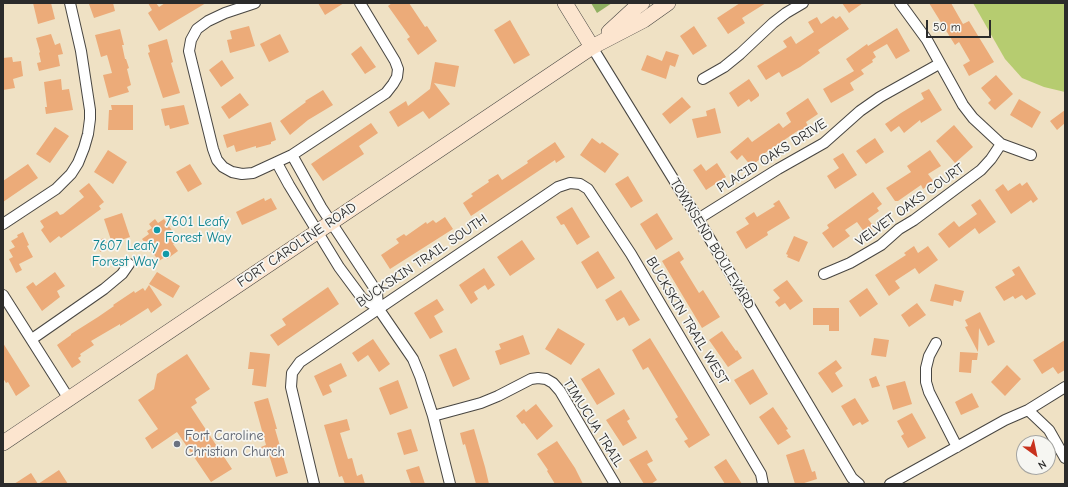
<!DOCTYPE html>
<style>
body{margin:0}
#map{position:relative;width:1068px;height:487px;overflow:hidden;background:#efe1c4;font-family:"Comic Neue",sans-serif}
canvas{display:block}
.frame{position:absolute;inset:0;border:4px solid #2b2b2b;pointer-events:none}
.north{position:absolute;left:1016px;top:435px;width:40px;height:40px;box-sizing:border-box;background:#f6f6f2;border:1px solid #a5a5a2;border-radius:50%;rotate:147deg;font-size:11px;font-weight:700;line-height:16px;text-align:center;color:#2b2b2b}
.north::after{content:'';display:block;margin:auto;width:14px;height:18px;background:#c8321e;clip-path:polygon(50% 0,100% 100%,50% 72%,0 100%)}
.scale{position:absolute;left:926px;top:20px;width:65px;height:18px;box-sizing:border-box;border:2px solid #2b2b2b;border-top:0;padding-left:5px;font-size:12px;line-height:14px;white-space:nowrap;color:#2b2b2b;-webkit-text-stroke:3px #f6f6f2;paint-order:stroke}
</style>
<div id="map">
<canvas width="1068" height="487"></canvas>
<div class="frame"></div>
<div class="north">N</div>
<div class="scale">50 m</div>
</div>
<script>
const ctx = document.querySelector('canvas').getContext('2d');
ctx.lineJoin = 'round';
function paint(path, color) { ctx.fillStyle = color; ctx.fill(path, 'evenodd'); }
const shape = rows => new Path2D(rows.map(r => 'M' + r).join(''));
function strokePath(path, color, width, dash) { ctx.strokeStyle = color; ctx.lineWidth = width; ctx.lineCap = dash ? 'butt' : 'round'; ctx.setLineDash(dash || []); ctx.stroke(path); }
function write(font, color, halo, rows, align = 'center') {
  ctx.font = font + ' "Comic Neue",sans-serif'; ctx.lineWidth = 3.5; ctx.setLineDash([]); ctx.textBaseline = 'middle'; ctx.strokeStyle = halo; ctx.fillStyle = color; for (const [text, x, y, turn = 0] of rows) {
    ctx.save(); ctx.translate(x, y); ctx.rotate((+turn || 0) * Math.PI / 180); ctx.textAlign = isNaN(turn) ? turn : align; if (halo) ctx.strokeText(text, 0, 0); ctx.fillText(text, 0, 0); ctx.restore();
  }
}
paint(shape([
 [973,3,1065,3,1065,92,1044,87,1022,78,1005,59]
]), '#b6cc70');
paint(shape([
 [591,3,612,3,597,13]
]), '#90b062');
paint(shape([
 [33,3,51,3,55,19,38,24],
 [93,3,113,3,115,11,94,18,89,4],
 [148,3,156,3,159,7,165,3,206,3,159,31,148,13,152,10],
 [318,3,344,3,325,15],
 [392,3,409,3,425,27,427,26,437,41,418,55,407,39,410,37,388,6],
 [740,3,766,3,742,18,745,23,728,34,717,18],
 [842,3,863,3,849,13],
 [929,3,951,3,963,24,969,21,994,62,969,76,963,65,970,61,959,42,955,45],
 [833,16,836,19,840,16,849,29,818,50,820,53,800,67,782,77,779,72,766,80,757,66,787,47,783,41,791,36,796,44,814,32,808,22,817,17,821,24],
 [510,20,530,55,514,64,494,30],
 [249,26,255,46,230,53,227,40,232,39,230,31],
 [694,26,707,46,693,55,680,36],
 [897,28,910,51,896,59,887,44,873,52,876,57,872,60,873,62,861,70,864,74,850,83,854,90,831,103,823,89,854,71,846,59,867,44,868,46],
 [120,29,124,45,122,45,125,59,126,59,129,68,127,69,131,85,127,87,129,92,109,98,103,75,112,73,107,55,101,57,95,35],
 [51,34,55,45,60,43,63,54,58,55,60,66,39,71,37,63,41,62,39,53,40,52,36,38],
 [280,34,289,52,269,62,260,44],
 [167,39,173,62,171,63,180,93,163,98,148,53,150,52,148,45],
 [361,46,376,67,365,74,351,54],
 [666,51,679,55,675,67,670,65,666,79,641,70,647,55,662,61],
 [12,57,13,62,21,61,23,76,13,79,15,88,3,90,3,58],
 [222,60,234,78,221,87,209,70],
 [435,62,459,66,455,87,434,83,450,104,429,119,423,111,398,127,389,112,406,101,408,106,430,89],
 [996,75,1013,94,995,110,988,103,991,100,981,88],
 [61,79,62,90,69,89,73,110,46,114,45,107,47,107,44,82],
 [749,79,759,94,759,96,751,102,749,99,738,107,729,93],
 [929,89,942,110,921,123,920,120,904,133,899,126,891,132,885,124,901,113,924,99,921,93],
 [323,90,333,105,308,120,290,135,280,121,306,102,305,101],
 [240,93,249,105,229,119,221,107],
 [682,97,691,107,670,124,662,114],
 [808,98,818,114,806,122,809,128,801,133,799,130,762,155,764,156,751,166,742,155,737,160,730,152,748,137,752,142,779,123,783,128,791,122,786,113],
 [1019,99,1041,112,1032,128,1010,115],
 [111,105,133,105,133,130,108,130,109,110,112,110],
 [184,105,189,124,170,129,169,125,165,126,161,109],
 [715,108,721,133,697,138,692,119,707,116,706,111],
 [1065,110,1065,123,1057,130,1050,121],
 [271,122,276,140,271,142,271,144,256,148,256,146,236,152,234,145,227,148,223,135],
 [371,123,378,133,359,146,364,154,323,181,311,164],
 [954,125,973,147,955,163,936,141],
 [55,127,69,136,50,163,36,154],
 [592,138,600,144,602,142,619,154,605,173,580,155],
 [875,138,884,152,866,164,856,151],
 [555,142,565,157,556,163,555,160,471,216,463,203,473,196,471,194,489,182,488,180,498,174,502,180,528,163,527,161],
 [108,150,127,162,113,184,94,172],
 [930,150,941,166,928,174,934,182,923,189,921,185,898,201,895,201,886,188,911,172,907,166],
 [843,153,857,175,835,189,827,176,839,168,833,159],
 [717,163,726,177,706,190,693,170,701,164,706,171],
 [28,164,38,178,3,202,3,181],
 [190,164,202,184,188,192,176,172],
 [628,176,643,201,631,208,615,184],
 [1027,182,1038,199,1033,203,1031,200,1011,214,995,190,1003,184,1008,191,1020,183,1022,186],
 [89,183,104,202,99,206,101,209,61,238,59,236,50,243,41,230,44,227,40,221,57,211,60,215,63,214,84,197,79,191],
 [873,192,882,204,877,208,879,211,868,219,874,227,865,233,857,222,845,230,850,236,833,248,822,233,829,228,827,225],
 [264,198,265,201,271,198,277,209,242,225,236,212],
 [980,199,996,222,979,234,975,228,949,248,938,234,954,221,959,227,977,214,971,205],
 [779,200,790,218,767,232,768,235,746,249,736,232,749,224,745,218,754,212,757,217,775,206,773,204],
 [572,207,590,237,577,245,564,224,561,225,556,217],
 [122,213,130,237,112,243,104,219],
 [657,213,673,239,656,250,640,224],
 [445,217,453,229,390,269,381,255,399,243,396,239,404,234,406,236,426,222,427,224,433,220,436,223],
 [155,219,158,223,164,219,173,232,170,235,175,243,173,244,178,251,167,259,165,257,159,261,142,239,149,234,147,231,152,228,149,224],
 [23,232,29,245,27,246,33,257,19,264,22,270,16,273,9,259,13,257,9,250,15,247,11,241,18,237,17,235],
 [794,236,808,242,799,262,787,257,788,255,786,254],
 [104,238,111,248,100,252,97,241],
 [522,240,535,259,510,276,497,257],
 [914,246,918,253,928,246,938,260,919,274,915,268,895,281,900,288,889,296,875,275,906,255,904,253],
 [598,251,615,278,597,289,581,262],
 [679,251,684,259,680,262,699,293,703,290,720,317,702,328,662,261],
 [1019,266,1036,294,1026,300,1022,295,1015,299,1013,296,1004,301,995,287,1015,275,1012,270],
 [484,268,495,285,488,290,485,285,474,292,478,299,471,304,459,285],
 [55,272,65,286,57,291,60,297,42,311,26,287,33,282,36,286],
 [157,272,180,286,173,298,149,284],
 [787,280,803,301,790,310,785,303,779,307,775,302,780,298,773,290],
 [935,284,964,291,961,302,954,300,953,306,930,301],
 [149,285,162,305,151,313,148,308,120,326,120,324,91,341,94,345,80,354,81,356,78,358,81,362,72,368,57,345,71,335,71,334,98,317,114,306,113,305,134,291,135,293,143,288,145,291],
 [328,287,339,304,278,346,270,335,286,325,282,319],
 [867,288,878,304,860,317,849,301],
 [621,290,640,320,629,326,624,317,617,321,605,300],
 [437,299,444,310,434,316,443,332,430,339,414,313],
 [917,303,926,315,909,327,901,315],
 [813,308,839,308,839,331,829,331,829,325,813,325],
 [980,312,995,342,988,346,979,328,978,352,965,327,968,326,965,320],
 [558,328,585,344,571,365,545,349],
 [722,331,736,351,737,350,742,358,728,367,709,340],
 [523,335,530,354,500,365,495,351,501,349,499,344],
 [650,338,710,435,689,448,684,441,688,439,675,419,678,417,648,367,643,370,632,350],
 [874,338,889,340,886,357,871,355],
 [373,339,390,364,379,372,368,355,358,362,352,353],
 [1065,340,1065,370,1058,374,1053,367,1042,374,1033,360],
 [3,343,30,386,16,396,8,382,6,383,3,378],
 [456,348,470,379,453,387,439,355],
 [250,352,270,354,266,387,252,385,254,369,248,369],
 [960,352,978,353,977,360,972,360,971,373,959,372],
 [187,354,210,389,195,399,197,403,191,407,232,469,211,482,177,432,152,449,145,438,158,429,138,400,154,389,157,374],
 [836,360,842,368,835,373,843,386,832,393,818,373],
 [341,363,347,376,329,385,332,392,323,396,314,376],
 [1007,365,1021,379,1005,396,991,382],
 [599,368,615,394,597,405,581,379],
 [753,369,768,394,750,405,734,380],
 [876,376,880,386,872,388,869,379],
 [398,380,408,408,390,415,379,388],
 [905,381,912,404,893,410,886,386],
 [972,393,979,407,961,415,955,402],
 [268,398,277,429,275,429,288,473,276,477,269,455,264,456,261,447,266,445,254,402],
 [855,398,869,421,862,425,860,422,853,426,841,406],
 [536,404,553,426,537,440,524,423,522,424,516,416,524,409,526,412],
 [773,407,788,429,786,430,791,437,778,445,759,417],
 [624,409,630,419,627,421,637,438,623,446,606,420],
 [912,413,926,438,908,448,901,436,904,434,897,421],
 [347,419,350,430,340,433,348,459,352,458,357,476,362,474,365,484,345,484,342,476,339,477,324,425],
 [411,429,418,451,404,455,397,433],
 [474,429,485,467,489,484,476,484,465,444,463,445,460,433],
 [557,441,575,468,583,484,555,484,547,471,548,470,537,454],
 [804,449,812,472,815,471,817,479,801,484,795,484,786,455],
 [647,450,653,461,647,464,657,480,651,484,644,484,629,460],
 [726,459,742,484,725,484,714,467],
 [419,466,425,484,411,484,406,470],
 [59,470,68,484,38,484],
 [31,473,38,484,14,484]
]), '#ecab79');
const street = shape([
 [255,3,225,13,208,21,197,29,191,40,189,51,213,149,217,160,223,167,232,172,242,174,253,173,292,155,386,93,393,84,397,77,398,69,395,61,360,3],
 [900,3,927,40,963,105,973,118,1001,144,1031,155],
 [592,47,698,219,852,478,859,484],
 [703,79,724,67,740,54,773,23,786,13,803,3],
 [292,155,321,207,377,292,378,308],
 [277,163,289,185,339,267,362,298,378,308,413,359,420,376,433,416,450,484],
 [698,219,778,169,824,143,860,111,880,97,939,64],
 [3,224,56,189,71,174,78,163,84,148,88,134,90,119,90,110,81,51,70,3],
 [824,274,850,263,881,245,899,229,914,220,981,170,991,159,1001,144],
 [3,295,69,399],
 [32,339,104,289,122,274,129,264],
 [936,343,929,356,926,368,926,382,929,392,957,447],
 [1028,410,1049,430,1065,458],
 [433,416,481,403,498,396,531,379,538,378,546,379,553,383,560,391,615,484],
 [314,484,291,387,292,373,300,362,558,187,570,183,580,184,588,189,631,254,761,474,763,484],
 [890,484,1005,420,1028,410,1065,387]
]);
const secondary = shape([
 [565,3,592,47],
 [609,32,635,8,642,3],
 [3,443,592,47,644,20,668,3]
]);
strokePath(street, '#484642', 12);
strokePath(secondary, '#484642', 16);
strokePath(street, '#fff', 10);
strokePath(secondary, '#fce5cf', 15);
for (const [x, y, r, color] of [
 [157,230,4,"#0f9aa8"],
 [166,254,4,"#0f9aa8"],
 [177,444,4,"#6b7280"]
]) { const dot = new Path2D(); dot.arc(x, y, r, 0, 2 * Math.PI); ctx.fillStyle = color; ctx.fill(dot); strokePath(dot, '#f6f6f2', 1.5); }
write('14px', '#2b2b2b', '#f6f6f2', [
 ["PLACID OAKS DRIVE",772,156,-32],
 ["VELVET OAKS COURT",910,205,-36],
 ["TOWNSEND BOULEVARD",712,244,59],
 ["FORT CAROLINE ROAD",297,245,-34],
 ["BUCKSKIN TRAIL SOUTH",422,261,-34],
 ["BUCKSKIN TRAIL WEST",687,321,59],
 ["TIMUCUA TRAIL",593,423,58]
]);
write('14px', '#0d838f', '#f6f6f2', [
 ["7601 Leafy",165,222],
 ["Forest Way",165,238],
 ["7607 Leafy",158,246,"right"],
 ["Forest Way",158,262,"right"]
], 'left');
write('14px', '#5b616d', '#f6f6f2', [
 ["Fort Caroline",185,436],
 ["Christian Church",185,452]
], 'left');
</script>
